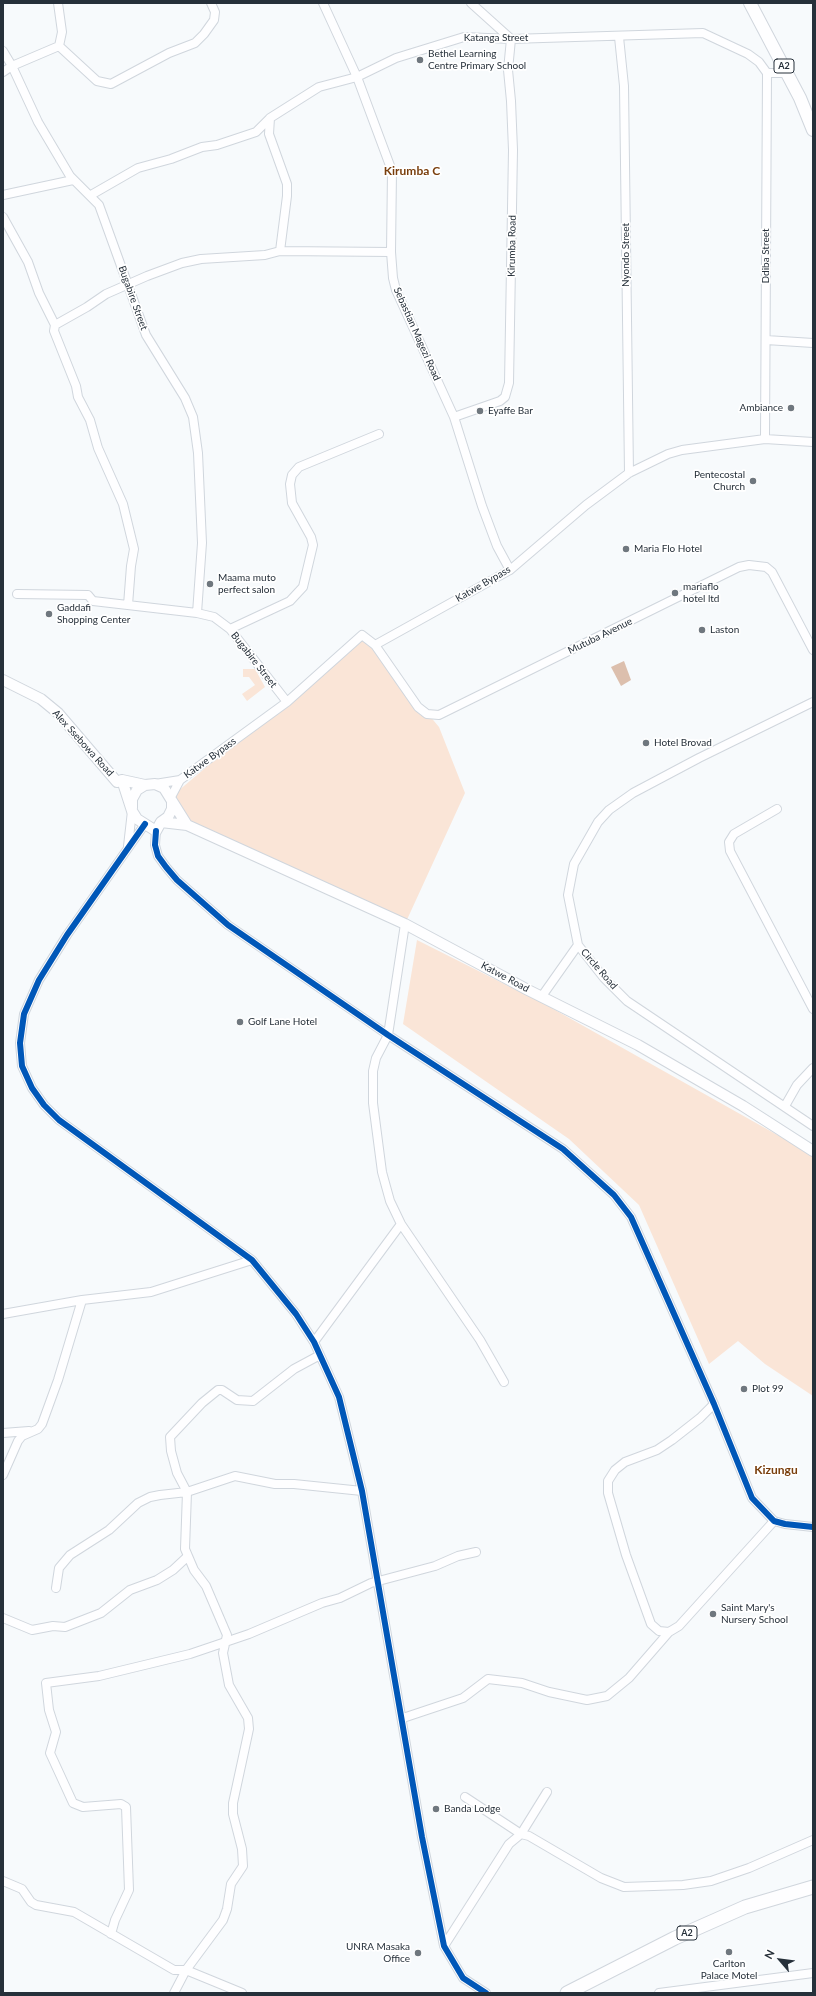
<!DOCTYPE html>
<style>
body{margin:0}
#map{position:relative;width:816px;height:1996px;overflow:hidden;background:#f7fafc;font-family:Lato,sans-serif}
canvas{display:block}
.frame{position:absolute;inset:0;border:4px solid #26303a;pointer-events:none}
.north{position:absolute;left:760px;top:1940px;width:40px;height:40px;-webkit-text-stroke:3px #fff;paint-order:stroke;rotate:298deg;font-size:11px;font-weight:700;line-height:16px;text-align:center;color:#26303a}
.north::after{content:'';display:block;margin:auto;width:14px;height:18px;background:#26303a;clip-path:polygon(50% 0,100% 100%,50% 72%,0 100%)}
</style>
<div id="map">
<canvas width="816" height="1996"></canvas>
<div class="frame"></div>
<div class="north">N</div>
</div>
<script>
const ctx = document.querySelector('canvas').getContext('2d');
ctx.lineJoin = 'round';
function paint(path, color) { ctx.fillStyle = color; ctx.fill(path, 'evenodd'); }
const shape = rows => new Path2D(rows.map(r => 'M' + r).join(''));
function strokePath(path, color, width, dash) { ctx.strokeStyle = color; ctx.lineWidth = width; ctx.lineCap = dash ? 'butt' : 'round'; ctx.setLineDash(dash || []); ctx.stroke(path); }
function write(font, color, halo, rows, align = 'center') {
  ctx.font = font + ' Lato,sans-serif'; ctx.lineWidth = 3.5; ctx.setLineDash([]); ctx.textBaseline = 'middle'; ctx.strokeStyle = halo; ctx.fillStyle = color; for (const [text, x, y, turn = 0] of rows) {
    ctx.save(); ctx.translate(x, y); ctx.rotate((+turn || 0) * Math.PI / 180); ctx.textAlign = isNaN(turn) ? turn : align; if (halo) ctx.strokeText(text, 0, 0); ctx.fillText(text, 0, 0); ctx.restore();
  }
}
paint(shape([
 [362,635,439,727,465,793,405,924,199,831,171,797],
 [243,669,255,669,265,687,247,701,242,694,255,685,249,677,243,677],
 [417,940,548,1006,813,1155,813,1396,765,1364,738,1341,709,1364,639,1205,569,1139,403,1024]
]), '#fae5d7');
paint(shape([
 [624,661,631,680,621,686,611,667]
]), '#dcbfad');
const minor = shape([
 [323,3,357,77,392,171,391,252,393,278,396,290,454,417,482,506,497,546,510,570],
 [619,37,624,86,629,473],
 [59,46,97,81,111,84,169,53,195,43,204,34,214,20,215,12,211,3],
 [3,51,12,66,38,122,70,176,99,205,146,335,185,398,193,417,198,453,202,543,197,613],
 [3,72,12,66,59,46,62,32,58,3],
 [3,195,73,180],
 [91,195,138,168,171,159,202,147,217,145,256,132,270,118,319,87,357,77,396,58,464,37,511,39,703,33,748,54,759,62,767,73,787,73],
 [3,217,28,262,39,293,55,325],
 [280,251,391,252],
 [766,340,813,343],
 [454,417,500,401,505,397,509,383,513,150,511,101,508,70,511,39,471,3],
 [765,439,767,73],
 [17,594,88,595,93,601,197,613,214,617,230,629,287,702],
 [128,605,131,566,134,549,123,504,98,448,90,420,78,397,76,386,54,331,55,325,87,307,106,294,147,276,182,263,201,259,265,255,280,251,287,196,287,184,269,134,270,118],
 [230,629,290,601,303,587,313,545,311,537,292,503,290,484,292,475,299,467,379,434],
 [375,645,418,707,427,714,439,715,739,567,749,565,766,567,772,572,813,650],
 [813,702,699,758,633,793,609,810,598,822,574,864,568,895,578,945,604,978,627,1001,813,1126],
 [155,784,180,780,287,702,362,635,375,645,510,570,586,505,629,473,668,454,682,450,765,439,813,442],
 [171,797,180,780],
 [777,809,734,834,729,842,730,851,813,1009],
 [145,824,67,935,39,980,24,1014,20,1043,22,1066,32,1088,44,1105,59,1120,252,1260,296,1314,314,1342,339,1397,362,1491,422,1837,444,1946,463,1978,486,1993],
 [156,831,155,845,158,856,166,867,177,880,228,925,388,1035,563,1149,614,1195,631,1217,714,1404,752,1498,774,1521,785,1524,813,1527],
 [128,846,132,811],
 [405,924,388,1035,376,1058,373,1071,373,1103,382,1172,390,1201,401,1224,480,1340,504,1382],
 [542,996,578,945],
 [785,1106,797,1085,813,1068],
 [3,1314,82,1300,151,1292,252,1260],
 [314,1342,401,1224],
 [714,1404,700,1418,672,1440,657,1450,625,1462,615,1470,608,1481,608,1493,626,1555,651,1624,659,1631,669,1632,679,1626,774,1521],
 [3,1433,29,1431],
 [3,1475,18,1441,22,1436,38,1429,42,1424,58,1380,82,1300],
 [56,1588,59,1568,70,1555,109,1530,138,1503,150,1497,160,1495,187,1492,177,1473,171,1451,170,1437,202,1403,218,1390,222,1390,237,1400,253,1401,294,1369,320,1355],
 [3,1618,32,1630,53,1626,65,1627,101,1613,130,1590,157,1580,173,1570,187,1557],
 [403,1718,463,1698,488,1679,522,1683,549,1692,587,1700,607,1696,629,1678,669,1632],
 [465,1797,521,1834,547,1792],
 [3,1881,22,1889,31,1902,36,1905,74,1912,174,1970,186,1970,242,1993],
 [111,1934,115,1920,129,1890,126,1807,121,1804,83,1807,73,1803,50,1753,56,1732,49,1710,46,1683,99,1676,190,1654,249,1634,322,1603,340,1598,371,1583,435,1566,458,1556,476,1552],
 [444,1946,509,1844,521,1834,529,1836,601,1878,624,1887,683,1885,711,1881,749,1868,813,1840],
 [174,1993,186,1970,223,1920,227,1909,231,1884,243,1866,242,1849,233,1814,233,1803,249,1729,248,1718,229,1685,223,1653,227,1635,206,1586,194,1570,185,1549,187,1492,235,1476,275,1484,294,1484,362,1491],
 [659,1993,813,1973]
]);
const tertiary = shape([
 [3,680,41,699,58,713,117,782,122,780,145,785],
 [122,780,132,811,137,819,156,831,161,822,168,817,172,809,172,801,164,788,155,784,145,785,137,790,132,799,132,808],
 [172,801,187,825],
 [161,822,187,825,405,924,528,990,638,1045,743,1106,813,1151]
]);
const primary = shape([
 [750,3,800,98,813,130]
]);
const trunk = shape([
 [567,1993,675,1938,745,1907,813,1887]
]);
strokePath(minor, '#d0d6dd', 10);
strokePath(tertiary, '#d0d6dd', 12);
strokePath(primary, '#d0d6dd', 14);
strokePath(trunk, '#d0d6dd', 15);
strokePath(minor, '#fefeff', 8);
strokePath(tertiary, '#fefeff', 10);
strokePath(primary, '#fefeff', 12);
strokePath(trunk, '#fefeff', 13);
strokePath(shape([
 [145,824,67,935,39,980,24,1014,20,1043,22,1066,32,1088,44,1105,59,1120,252,1260,296,1314,314,1342,339,1397,362,1491,422,1837,444,1946,463,1978,486,1993],
 [156,831,155,845,158,856,166,867,177,880,228,925,388,1035,563,1149,614,1195,631,1217,714,1404,752,1498,774,1521,785,1524,813,1527]
]), '#0057b8', 6);
for (const [x, y, r, color] of [
 [420,60,4,"#6f777e"],
 [791,408,4,"#6f777e"],
 [480,411,4,"#6f777e"],
 [753,481,4,"#6f777e"],
 [626,549,4,"#6f777e"],
 [210,584,4,"#6f777e"],
 [675,593,4,"#6f777e"],
 [49,614,4,"#6f777e"],
 [702,630,4,"#6f777e"],
 [646,743,4,"#6f777e"],
 [240,1022,4,"#6f777e"],
 [744,1389,4,"#6f777e"],
 [713,1614,4,"#6f777e"],
 [436,1809,4,"#6f777e"],
 [729,1952,4,"#6f777e"],
 [418,1953,4,"#6f777e"]
]) { const dot = new Path2D(); dot.arc(x, y, r, 0, 2 * Math.PI); ctx.fillStyle = color; ctx.fill(dot); strokePath(dot, '#fff', 1.5); }
for (const [x, y, w] of [
 [784,66,20],
 [687,1933,20]
]) { const box = new Path2D(); box.roundRect(x - w / 2, y - 7, w, 14, 3); ctx.fillStyle = '#fff'; ctx.fill(box); strokePath(box, '#26303a', 1); }
write('bold 9px', '#26303a', null, [
 ["A2",784,66],
 ["A2",687,1933]
]);
write('10px', '#26303a', '#fff', [
 ["Katanga Street",496,38],
 ["Kirumba Road",512,246,-89],
 ["Nyondo Street",626,255,-90],
 ["Ddiba Street",766,256,-90],
 ["Bugabire Street",133,298,70],
 ["Sebastian Magezi Road",417,334,66],
 ["Katwe Bypass",483,584,-30],
 ["Mutuba Avenue",600,636,-26],
 ["Bugabire Street",254,660,52],
 ["Alex Ssebowa Road",83,743,48],
 ["Katwe Bypass",210,758,-36],
 ["Circle Road",599,969,49],
 ["Katwe Road",505,977,28]
]);
write('10px', '#26303a', '#fff', [
 ["Bethel Learning",428,54],
 ["Centre Primary School",428,66],
 ["Ambiance",783,408,"right"],
 ["Eyaffe Bar",488,411],
 ["Pentecostal",745,475,"right"],
 ["Church",745,487,"right"],
 ["Maria Flo Hotel",634,549],
 ["Maama muto",218,578],
 ["perfect salon",218,590],
 ["mariaflo",683,587],
 ["hotel ltd",683,599],
 ["Gaddafi",57,608],
 ["Shopping Center",57,620],
 ["Laston",710,630],
 ["Hotel Brovad",654,743],
 ["Golf Lane Hotel",248,1022],
 ["Plot 99",752,1389],
 ["Saint Mary's",721,1608],
 ["Nursery School",721,1620],
 ["Banda Lodge",444,1809],
 ["UNRA Masaka",410,1947,"right"],
 ["Office",410,1959,"right"],
 ["Carlton",729,1964,"center"],
 ["Palace Motel",729,1976,"center"]
], 'left');
write('bold 12px', '#793e0c', '#fff', [
 ["Kirumba C",412,171],
 ["Kizungu",776,1470]
]);
</script>
